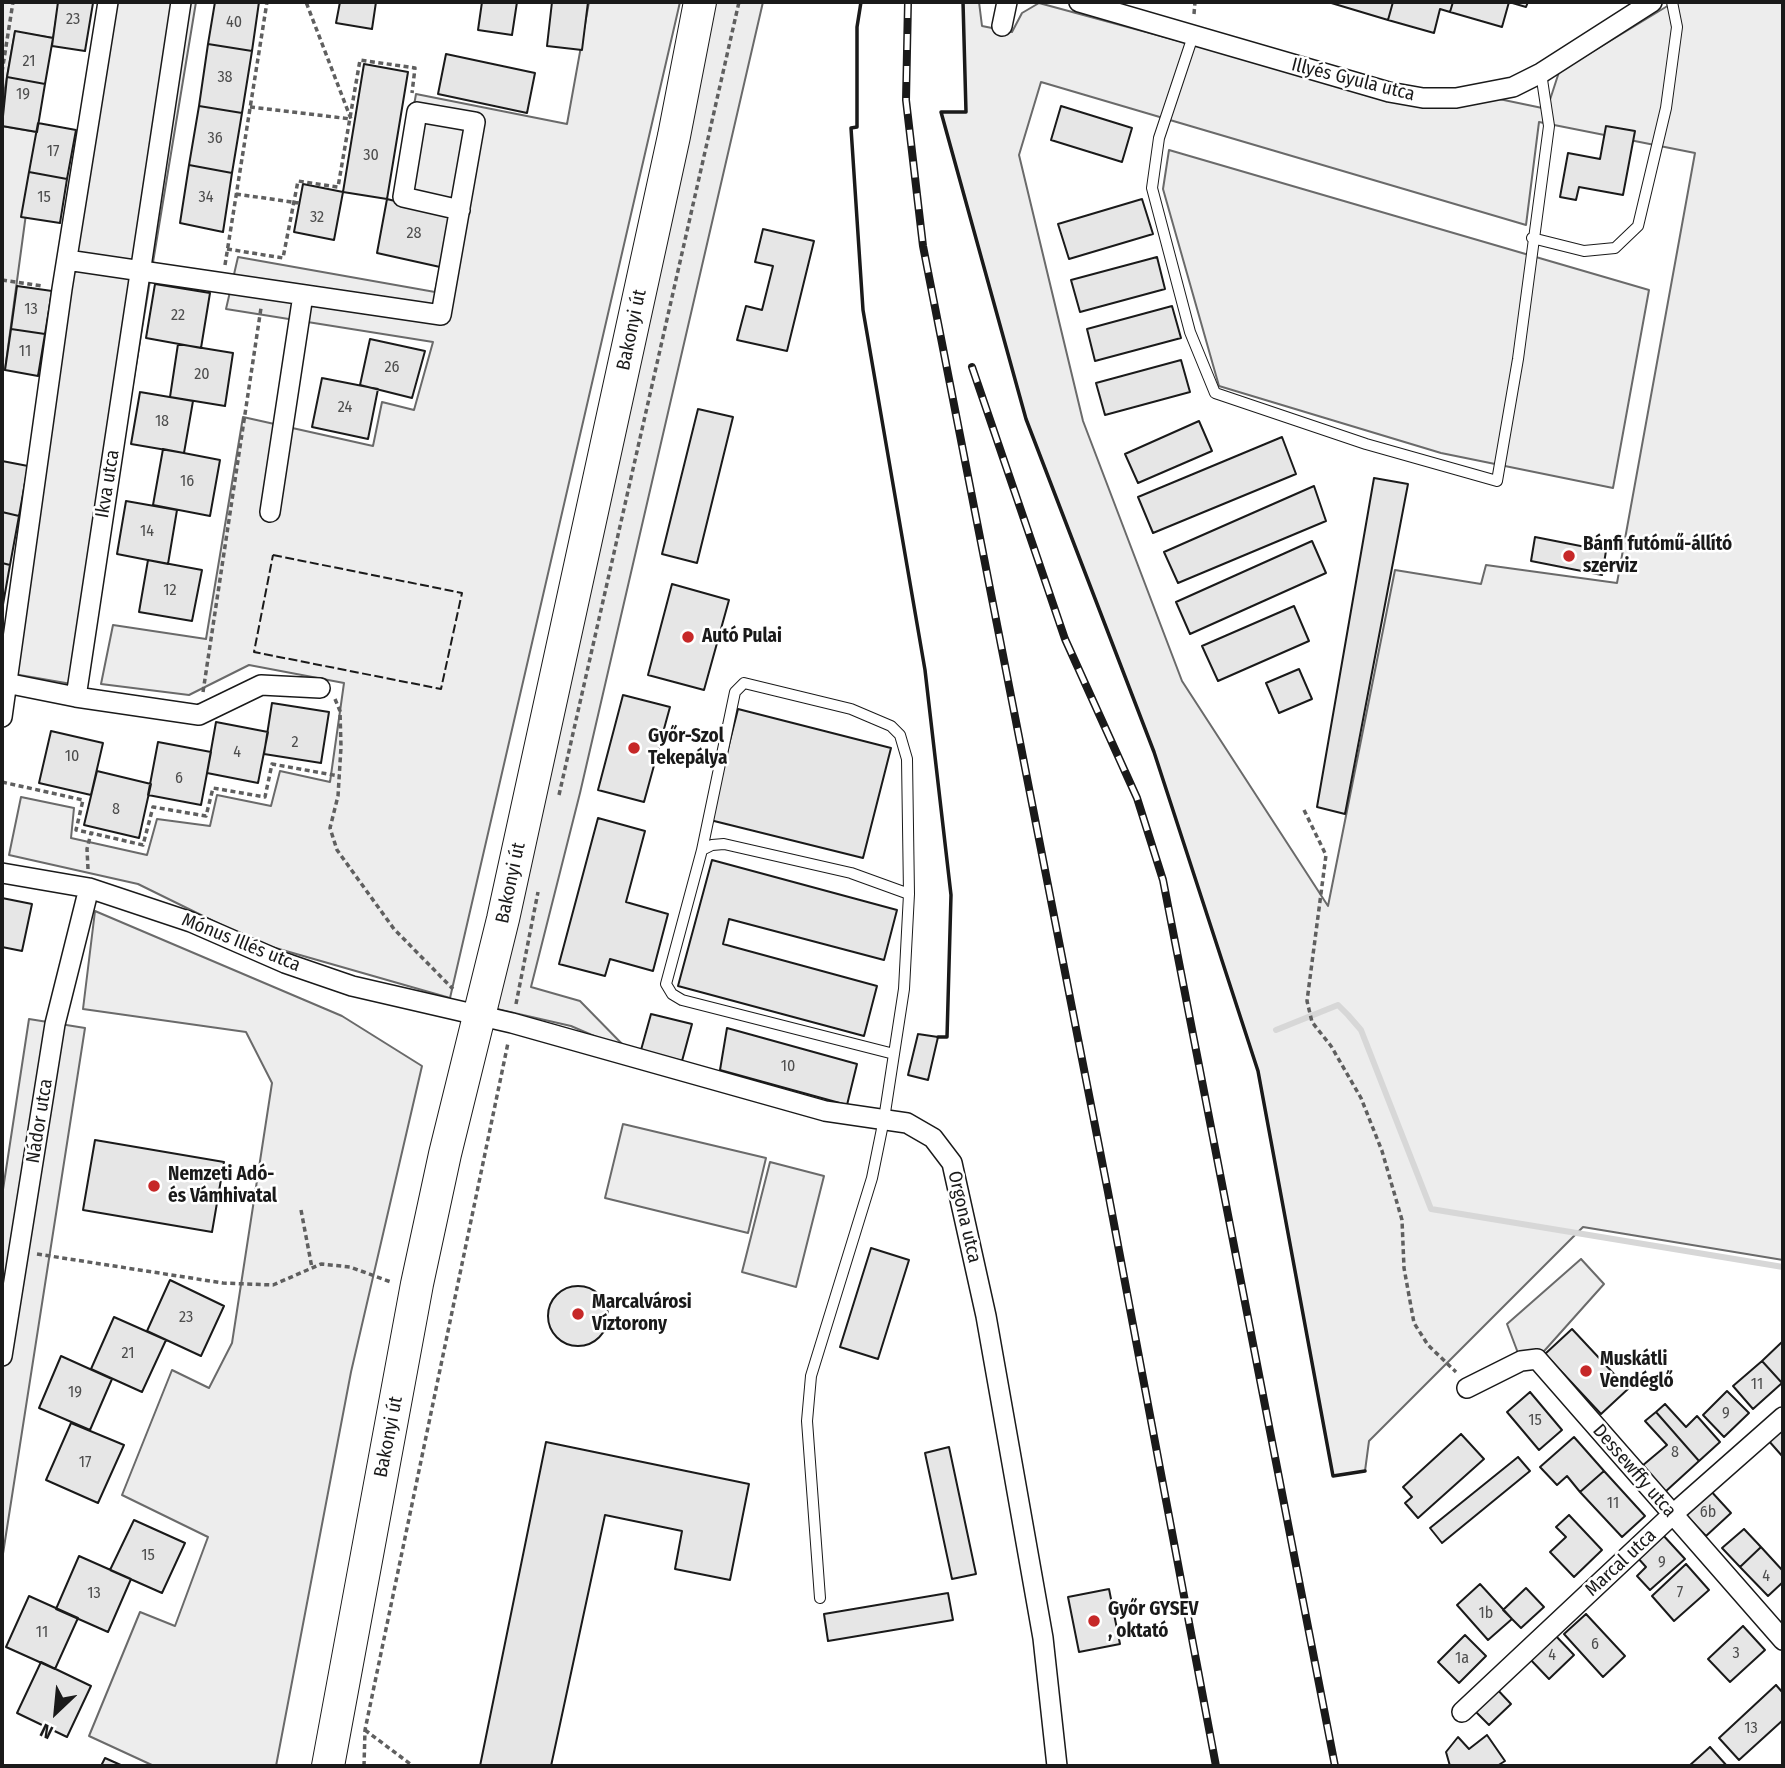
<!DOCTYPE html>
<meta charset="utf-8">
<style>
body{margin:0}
#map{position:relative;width:1785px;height:1768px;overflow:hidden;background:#fff;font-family:"Fira Sans Condensed",sans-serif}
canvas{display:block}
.frame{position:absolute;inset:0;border:4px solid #1a1a1a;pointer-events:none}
.north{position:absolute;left:21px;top:1677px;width:70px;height:70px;-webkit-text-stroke:5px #fff;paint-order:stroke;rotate:206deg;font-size:19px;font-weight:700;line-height:28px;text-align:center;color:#1a1a1a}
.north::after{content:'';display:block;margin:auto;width:24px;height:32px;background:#1a1a1a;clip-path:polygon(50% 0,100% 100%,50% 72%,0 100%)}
</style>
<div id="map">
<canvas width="1785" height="1768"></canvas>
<div class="frame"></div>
<div class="north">N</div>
</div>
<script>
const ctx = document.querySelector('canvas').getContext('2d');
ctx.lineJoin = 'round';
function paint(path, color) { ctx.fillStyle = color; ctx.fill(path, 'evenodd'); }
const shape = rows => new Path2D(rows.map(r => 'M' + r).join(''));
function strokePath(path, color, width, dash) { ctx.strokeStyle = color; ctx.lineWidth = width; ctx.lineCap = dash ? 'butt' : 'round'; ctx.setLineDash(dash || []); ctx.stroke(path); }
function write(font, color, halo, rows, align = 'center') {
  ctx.font = font + ' "Fira Sans Condensed",sans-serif'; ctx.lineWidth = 5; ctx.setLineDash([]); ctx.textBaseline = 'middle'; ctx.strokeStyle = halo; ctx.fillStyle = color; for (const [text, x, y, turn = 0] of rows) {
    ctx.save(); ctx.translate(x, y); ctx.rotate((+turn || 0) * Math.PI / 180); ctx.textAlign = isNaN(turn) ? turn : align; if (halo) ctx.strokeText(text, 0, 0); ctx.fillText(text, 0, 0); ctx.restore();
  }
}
const built = shape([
 [2,2,59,2,53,38,15,32,2,105,2,2],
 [108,2,196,2,83,686,8,673,108,2],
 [589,2,680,2,450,998,258,943,138,884,9,855,21,797,74,808,71,838,147,855,157,819,210,826,217,795,271,806,280,771,330,782,344,683,249,665,189,695,101,684,113,625,206,639,243,417,373,446,382,402,414,410,433,342,226,309,238,257,435,292,451,215,397,203,416,94,567,124,589,2],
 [706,2,763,2,580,793,531,987,580,1001,629,1051,571,1026,488,1007,706,2],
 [963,2,979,2,982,26,1012,32,1022,13,1039,3,1386,97,1456,90,1547,109,1559,72,1674,2,1783,2,1783,1260,1583,1227,1369,1441,1365,1471,1333,1476,1258,1071,1154,752,1026,419,941,112,966,112,963,2],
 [1041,82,1526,225,1539,122,1695,153,1617,583,1486,565,1481,584,1395,570,1328,906,1182,681,1083,421,1019,155,1041,82],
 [2,126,37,132,5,370,2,370,2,126],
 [1169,150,1649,290,1613,488,1441,453,1219,386,1163,189,1169,150],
 [95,911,342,1016,422,1066,351,1372,276,1766,154,1766,89,1736,140,1612,175,1626,208,1537,122,1495,172,1370,209,1388,232,1343,272,1083,246,1032,83,1009,95,911],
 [29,1019,85,1028,2,1560,2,1196,29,1019],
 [623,1124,766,1158,748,1233,605,1198,623,1124],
 [770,1162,824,1176,796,1287,742,1272,770,1162],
 [1581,1259,1604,1284,1537,1359,1521,1361,1507,1324,1581,1259]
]);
paint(built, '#ededed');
strokePath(built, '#6a6a6a', 2);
strokePath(shape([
 [1276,1030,1338,1005,1348,1015,1361,1030,1431,1209,1783,1267]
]), '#d7d7d7', 6);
const building = shape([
 [58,2,93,3,85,51,52,46,58,2],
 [215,2,259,2,252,51,208,44,215,2],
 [340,2,376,2,372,29,336,23,340,2],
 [482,2,517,2,512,35,478,30,482,2],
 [552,2,588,2,582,50,547,46,552,2],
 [1328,2,1393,2,1388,20,1328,2],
 [1393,2,1453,2,1450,12,1440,9,1434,33,1388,20,1393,2],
 [1453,2,1528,2,1526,7,1509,2,1502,27,1450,12,1453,2],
 [15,31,53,38,45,84,7,77,15,31],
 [208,44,252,51,242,113,199,106,208,44],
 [446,54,535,73,527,113,438,94,446,54],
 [364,64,408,72,387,199,343,192,364,64],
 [7,77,45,84,37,132,2,126,7,77],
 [199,106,242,113,232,173,189,165,199,106],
 [1061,106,1132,128,1122,162,1051,140,1061,106],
 [38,123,76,130,67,179,29,172,38,123],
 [1606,126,1635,131,1623,195,1579,187,1576,200,1560,197,1568,153,1600,159,1606,126],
 [189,165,232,173,223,232,180,223,189,165],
 [29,172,67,179,60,223,21,217,29,172],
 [303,184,343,192,334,240,294,232,303,184],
 [387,199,451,215,440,267,377,253,387,199],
 [1142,199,1153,234,1069,259,1058,224,1142,199],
 [763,229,814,241,787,351,737,340,746,306,762,310,773,266,755,262,763,229],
 [1157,257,1165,289,1080,312,1071,280,1157,257],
 [155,284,210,293,201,348,146,338,155,284],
 [17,286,52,291,45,334,11,329,17,286],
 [1172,306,1181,338,1095,361,1087,329,1172,306],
 [11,329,45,334,38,376,5,370,11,329],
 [370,339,425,351,412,398,360,385,370,339],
 [178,344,233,353,225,406,170,397,178,344],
 [1181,360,1190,392,1105,415,1096,383,1181,360],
 [322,378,378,389,368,439,312,427,322,378],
 [140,392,193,401,184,453,131,444,140,392],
 [698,409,733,417,697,563,662,554,698,409],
 [1199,421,1212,451,1138,483,1125,454,1199,421],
 [1282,437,1296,474,1153,533,1138,497,1282,437],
 [163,449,220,460,210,516,153,505,163,449],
 [2,461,28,466,19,516,2,512,2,461],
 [1374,478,1408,484,1345,814,1317,807,1374,478],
 [1314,486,1326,521,1178,583,1164,552,1314,486],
 [126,501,177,510,168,564,117,554,126,501],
 [2,512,19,516,10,565,2,563,2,512],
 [1535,537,1606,551,1602,575,1531,561,1535,537],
 [1312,541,1326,573,1190,634,1176,602,1312,541],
 [148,560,202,570,192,621,139,612,148,560],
 [2,563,10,565,2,610,2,563],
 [672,584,729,600,704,690,648,675,672,584],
 [1294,606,1309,641,1218,681,1202,646,1294,606],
 [1299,669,1312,699,1279,713,1266,683,1299,669],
 [623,695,670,707,644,802,598,790,623,695],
 [272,703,329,712,321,763,264,754,272,703],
 [738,709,891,748,863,858,710,820,738,709],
 [216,722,268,732,258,783,207,773,216,722],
 [51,731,103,743,91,795,39,783,51,731],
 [158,742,211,752,201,805,148,795,158,742],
 [97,771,151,784,139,838,84,825,97,771],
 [598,818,645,831,626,902,668,914,653,971,610,959,605,976,559,964,598,818],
 [712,860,897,910,884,960,729,919,723,944,877,986,864,1036,678,986,712,860],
 [2,898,32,904,22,951,2,947,2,898],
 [651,1014,692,1024,682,1061,641,1050,651,1014],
 [727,1028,857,1064,847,1105,720,1070,727,1028],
 [918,1034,938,1037,928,1080,908,1075,918,1034],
 [95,1140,224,1162,212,1232,83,1210,95,1140],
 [871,1248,909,1260,878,1359,840,1347,871,1248],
 [170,1280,224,1306,201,1356,147,1331,170,1280],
 '548 1316a30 30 0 1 1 60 0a30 30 0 1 1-60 0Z',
 [114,1317,166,1340,142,1392,91,1369,114,1317],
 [1572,1329,1628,1389,1601,1414,1545,1354,1572,1329],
 [1783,1341,1783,1382,1782,1383,1762,1361,1783,1341],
 [61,1356,112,1379,90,1430,39,1408,61,1356],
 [1762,1361,1782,1383,1753,1409,1733,1386,1762,1361],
 [1727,1391,1749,1413,1724,1437,1703,1415,1727,1391],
 [1530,1392,1562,1430,1539,1450,1507,1412,1530,1392],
 [1665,1404,1686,1427,1697,1416,1720,1442,1699,1461,1656,1412,1665,1404],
 [1656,1412,1699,1461,1665,1492,1642,1466,1667,1445,1645,1421,1656,1412],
 [71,1423,124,1445,98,1503,46,1480,71,1423],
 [1783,1426,1783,1457,1768,1440,1783,1426],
 [1461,1434,1484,1459,1418,1518,1405,1503,1412,1497,1403,1487,1461,1434],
 [1574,1437,1604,1471,1580,1492,1567,1476,1557,1485,1540,1467,1574,1437],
 [546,1442,749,1484,730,1580,675,1569,682,1531,605,1515,551,1766,480,1766,546,1442],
 [949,1447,976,1574,952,1579,925,1453,949,1447],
 [1518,1457,1530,1471,1442,1543,1430,1528,1518,1457],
 [1604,1471,1645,1516,1622,1537,1580,1492,1604,1471],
 [1709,1489,1731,1513,1706,1536,1684,1513,1709,1489],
 [1569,1515,1602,1550,1574,1577,1550,1552,1566,1537,1556,1527,1569,1515],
 [134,1520,185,1543,162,1593,110,1570,134,1520],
 [1744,1529,1761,1547,1740,1567,1722,1548,1744,1529],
 [1662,1534,1685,1559,1650,1590,1637,1576,1646,1567,1637,1557,1662,1534],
 [1761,1547,1783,1571,1783,1582,1768,1596,1740,1567,1761,1547],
 [79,1556,131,1579,108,1632,56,1609,79,1556],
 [1686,1564,1709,1590,1674,1621,1652,1596,1686,1564],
 [1480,1584,1512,1619,1488,1640,1457,1605,1480,1584],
 [1526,1588,1544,1607,1521,1628,1503,1610,1526,1588],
 [1109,1589,1120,1644,1079,1652,1068,1597,1109,1589],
 [948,1593,953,1620,828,1641,824,1614,948,1593],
 [29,1596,78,1618,55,1669,6,1647,29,1596],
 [1586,1614,1625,1656,1603,1677,1564,1634,1586,1614],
 [1743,1626,1765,1650,1730,1682,1708,1659,1743,1626],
 [1554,1634,1574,1655,1549,1679,1529,1658,1554,1634],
 [1465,1635,1486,1656,1459,1683,1438,1662,1465,1635],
 [41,1662,91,1686,67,1737,17,1713,41,1662],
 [1776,1685,1783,1693,1783,1720,1739,1760,1719,1738,1776,1685],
 [1494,1686,1511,1704,1489,1725,1471,1707,1494,1686],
 [1487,1735,1505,1761,1497,1766,1450,1766,1446,1752,1458,1737,1469,1749,1487,1735],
 [1710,1747,1727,1766,1689,1766,1710,1747],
 [105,1758,123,1766,101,1766,105,1758]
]);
paint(building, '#e6e6e6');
strokePath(building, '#1a1a1a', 2);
const service = shape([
 [1193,36,1159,138,1152,188,1190,332,1215,393,1366,444,1497,481,1518,359,1549,126,1541,73],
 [1532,238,1584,251,1615,248,1638,226,1666,108,1677,27,1672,2],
 [702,850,735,692,744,683,851,709,891,726,900,735,907,759,909,894],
 [820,1598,807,1421,811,1376,872,1178,884,1119,904,989,909,894,851,873,724,844,712,845,702,850,666,984,672,994,682,1000,894,1054]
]);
const minor = shape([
 [1079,2,1389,92,1423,98,1456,98,1513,87,1541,73,1652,2],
 [1002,26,1007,2],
 [67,260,441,315,475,122,417,112,403,197,460,210],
 [270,512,303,295],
 [6,683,76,697,199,715,261,685,320,688],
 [76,697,181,2],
 [2,717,62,289,108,2],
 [2,873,89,888,191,922,285,963,352,986,512,1023,825,1111,907,1123,933,1138,952,1163,986,1316,1043,1638,1057,1766],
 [2,1356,55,1024,89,888],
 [1467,1388,1521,1361,1537,1359,1783,1640],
 [1462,1712,1672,1515,1783,1417]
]);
const primary = shape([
 [328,1766,417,1284,445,1154,503,919,674,136,700,2]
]);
strokePath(service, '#1a1a1a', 12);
strokePath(minor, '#1a1a1a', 22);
strokePath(primary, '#1a1a1a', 34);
strokePath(shape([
 [1194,14,1195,2],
 [2,72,13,2],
 [250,107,351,119,306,2],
 [236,194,299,203],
 [227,249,283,258,298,181,338,187,360,60,415,68,412,93],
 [225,265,267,2],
 [2,280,43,286],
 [203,692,261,308],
 [335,699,340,711,341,747,338,796,330,828,337,850,394,929,453,989],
 [2,782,83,800,76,830,91,833],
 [559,795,739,2],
 [1304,810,1326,855,1307,1001,1312,1022,1331,1046,1361,1098,1382,1151,1402,1220,1404,1268,1414,1323,1428,1345,1456,1372],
 [88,869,87,849,91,833,143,845,153,807,206,816,213,788,265,797,272,764,339,776],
 [516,1004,538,892],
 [301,1210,312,1268],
 [37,1254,223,1283,273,1285,321,1264,350,1267,391,1282],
 [365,1730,413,1766],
 [364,1766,365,1730,508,1043]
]), '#5f5f5f', 3.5, [5, 3.5]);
strokePath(service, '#fff', 10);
strokePath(minor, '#fff', 19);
strokePath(primary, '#fff', 32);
const rail = shape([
 [908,2,906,100,923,246,1108,1192,1216,1766],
 [972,367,1065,639,1137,798,1163,880,1335,1766]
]);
strokePath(rail, '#1a1a1a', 8);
strokePath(rail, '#fff', 5, [16]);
strokePath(shape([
 [273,555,462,593,441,689,254,652,273,555]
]), '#1a1a1a', 2, [9, 3.5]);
strokePath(shape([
 [861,2,857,27,857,127,851,128,863,310,925,670,951,895,947,1037,938,1037],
 [963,2,966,112,941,112,1026,419,1154,752,1258,1071,1333,1476,1365,1471]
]), '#1a1a1a', 3.5);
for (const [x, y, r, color] of [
 [1569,556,7,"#c62828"],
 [688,637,7,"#c62828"],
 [634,748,7,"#c62828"],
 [154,1186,7,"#c62828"],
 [578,1314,7,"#c62828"],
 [1586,1371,7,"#c62828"],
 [1094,1621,7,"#c62828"]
]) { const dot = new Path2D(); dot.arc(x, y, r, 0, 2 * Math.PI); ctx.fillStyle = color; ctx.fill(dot); strokePath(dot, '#fff', 2.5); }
write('16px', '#4d4d4d', null, [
 ["23",73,20],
 ["40",234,23],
 ["21",29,62],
 ["38",225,78],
 ["19",23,95],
 ["36",215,139],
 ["17",53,152],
 ["30",371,156],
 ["15",44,198],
 ["34",206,198],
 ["32",317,218],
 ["28",414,234],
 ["13",31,310],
 ["22",178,316],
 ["11",25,352],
 ["26",392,368],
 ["20",202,375],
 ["24",345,408],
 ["18",162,422],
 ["16",187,482],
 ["14",147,532],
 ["12",170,591],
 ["2",295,743],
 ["4",237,753],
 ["10",72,757],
 ["6",179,779],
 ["8",116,810],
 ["10",788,1067],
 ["23",186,1318],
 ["21",128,1354],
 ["11",1757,1385],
 ["19",75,1393],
 ["9",1726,1414],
 ["15",1535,1421],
 ["8",1675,1453],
 ["17",85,1463],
 ["11",1613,1504],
 ["6b",1708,1513],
 ["15",148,1556],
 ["9",1662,1563],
 ["4",1766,1577],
 ["7",1680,1593],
 ["13",94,1594],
 ["1b",1486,1614],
 ["11",42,1633],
 ["6",1595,1645],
 ["3",1736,1654],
 ["4",1552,1656],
 ["1a",1462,1659],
 ["13",1751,1729]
]);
write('19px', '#1a1a1a', '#fff', [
 ["Illyés Gyula utca",1353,80,14],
 ["Bakonyi út",632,330,-78],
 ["Ikva utca",108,484,-81],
 ["Bakonyi út",511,883,-78],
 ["Mónus Illés utca",241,943,22],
 ["Nádor utca",40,1121,-81],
 ["Orgona utca",964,1217,77],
 ["Bakonyi út",389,1437,-79],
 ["Dessewffy utca",1634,1471,49],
 ["Marcal utca",1621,1563,-43]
]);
write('bold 19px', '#1a1a1a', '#fff', [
 ["Bánfi futómű-állító",1583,545],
 ["szerviz",1583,567],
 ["Autó Pulai",702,637],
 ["Győr-Szol",648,737],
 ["Tekepálya",648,759],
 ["Nemzeti Adó-",168,1175],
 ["és Vámhivatal",168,1197],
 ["Marcalvárosi",592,1303],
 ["Víztorony",592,1325],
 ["Muskátli",1600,1360],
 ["Vendéglő",1600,1382],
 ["Győr GYSEV",1108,1610],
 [", oktató",1108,1632]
], 'left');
</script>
